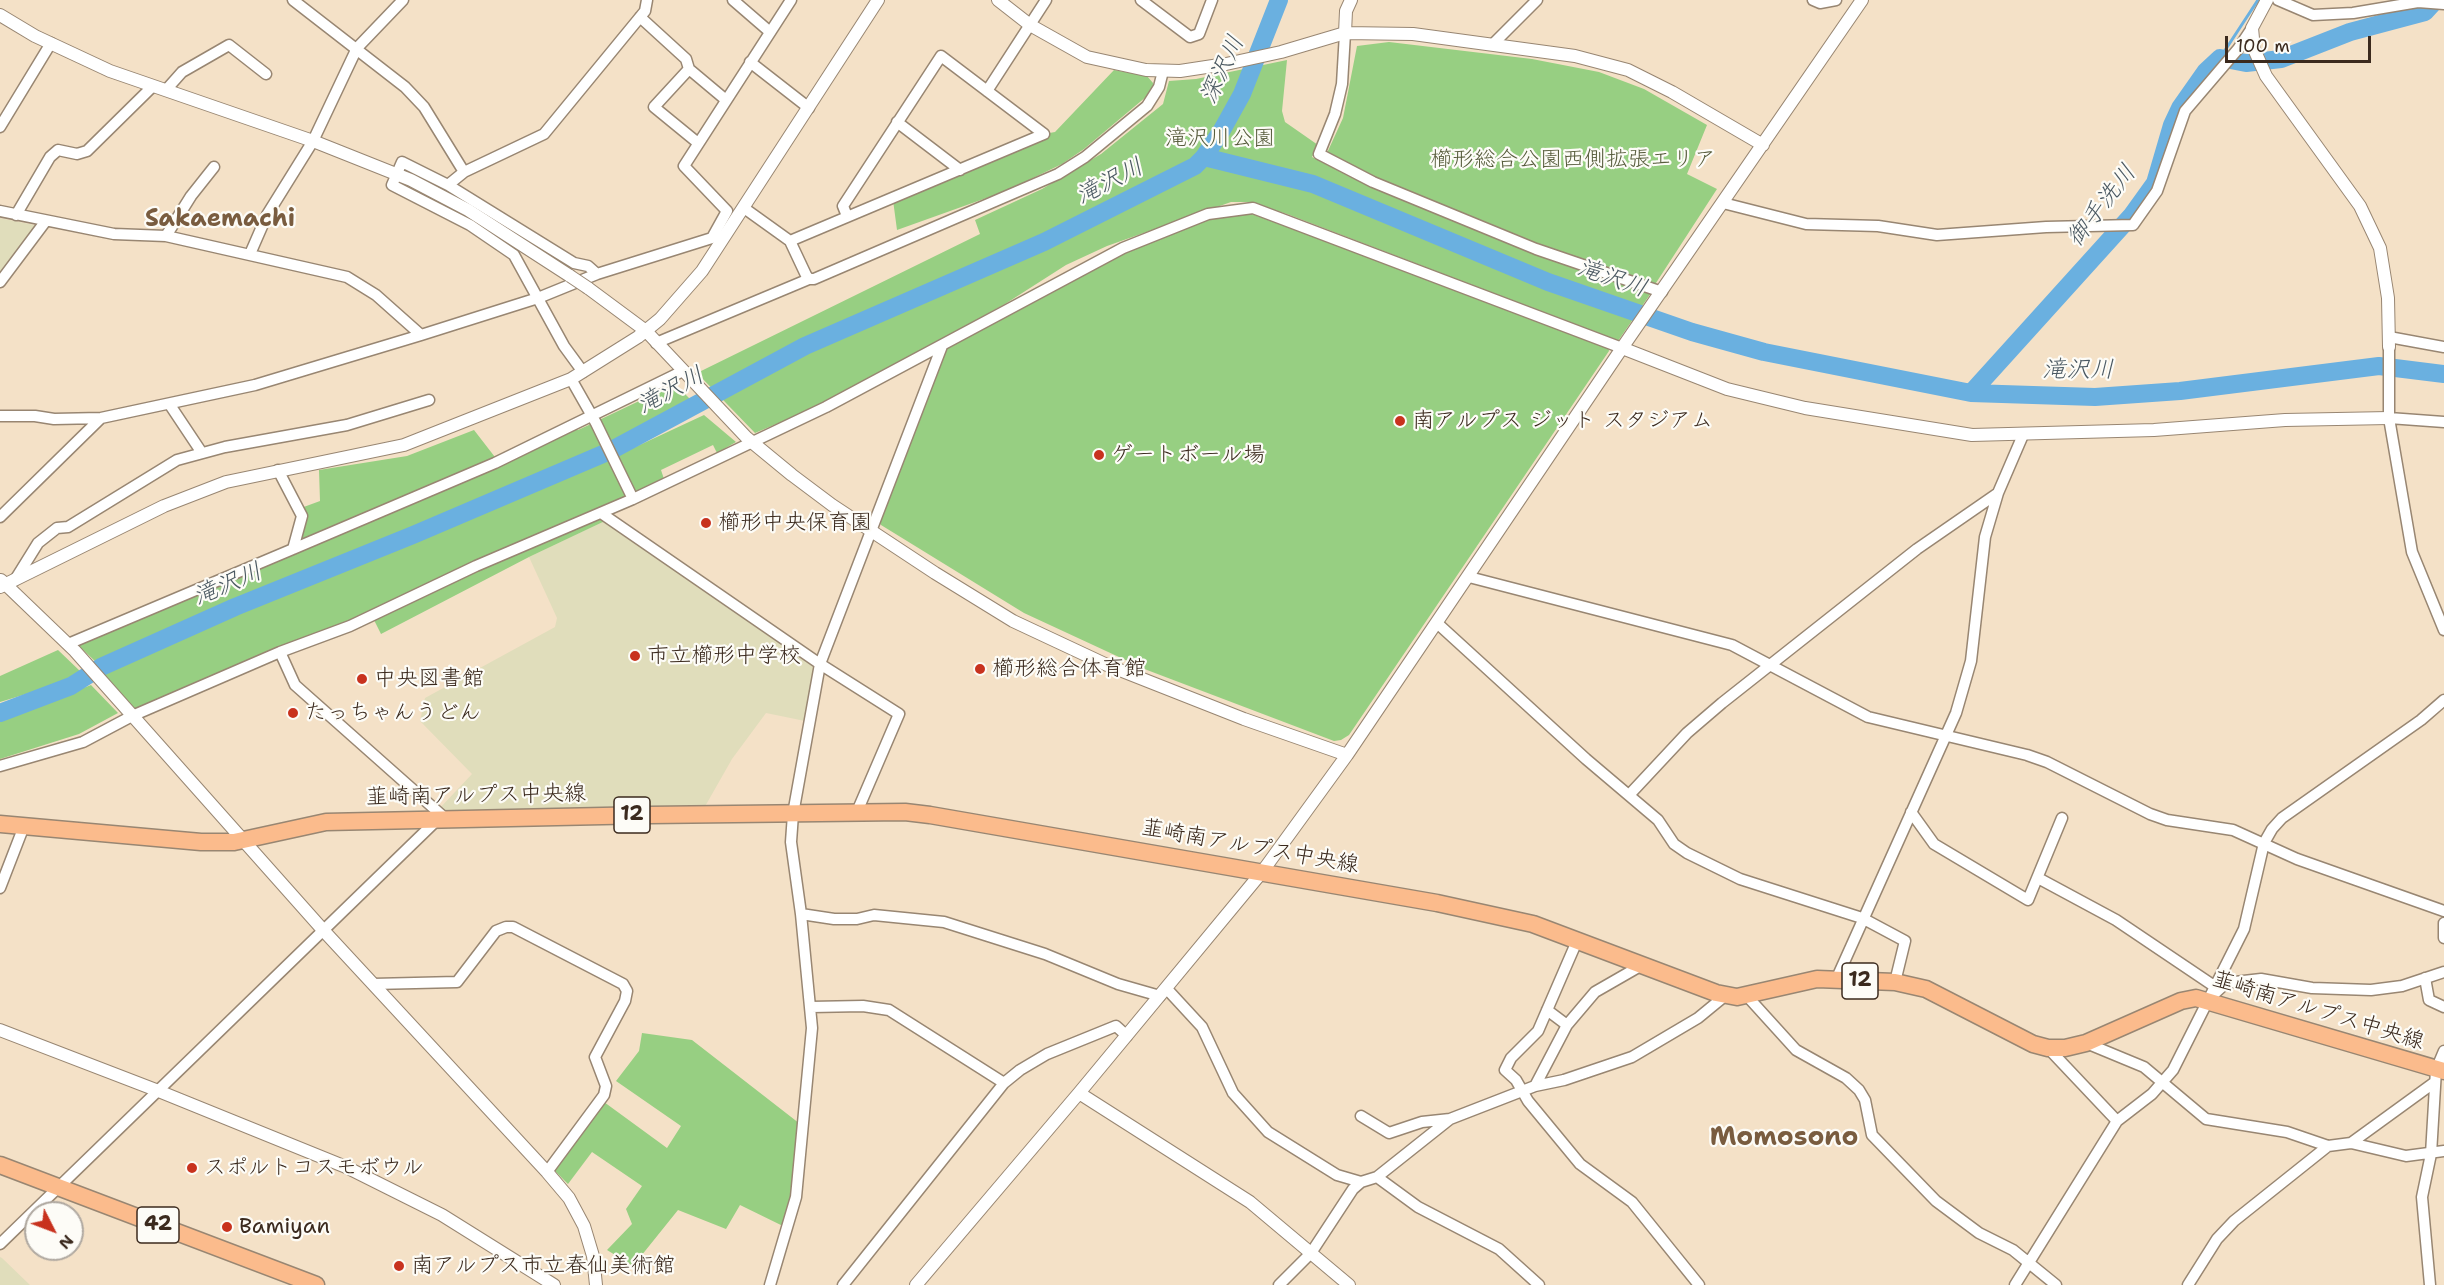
<!DOCTYPE html>
<meta charset="utf-8">
<style>
body{margin:0}
#map{position:relative;width:2444px;height:1285px;overflow:hidden;background:#f4e1c7;font-family:"Shantell Sans",sans-serif}
canvas{display:block}
.north{position:absolute;left:24px;top:1201px;width:60px;height:60px;box-sizing:border-box;background:#fdfcf7;border:2px solid #afa8a0;border-radius:50%;rotate:132deg;font-size:16px;font-weight:700;line-height:24px;text-align:center;color:#3b2a1e}
.north::after{content:'';display:block;margin:auto;width:21px;height:27px;background:#c8321e;clip-path:polygon(50% 0,100% 100%,50% 72%,0 100%)}
.scale{position:absolute;left:2225px;top:36px;width:146px;height:27px;box-sizing:border-box;border:3px solid #3b2a1e;border-top:0;padding-left:8px;font-size:18px;line-height:21px;white-space:nowrap;color:#3b2a1e;-webkit-text-stroke:4px #fdfcf7;paint-order:stroke}
</style>
<div id="map">
<canvas width="2444" height="1285"></canvas>
<div class="north">N</div>
<div class="scale">100 m</div>
</div>
<script>
const ctx = document.querySelector('canvas').getContext('2d');
ctx.lineJoin = 'round';
function paint(path, color) { ctx.fillStyle = color; ctx.fill(path, 'evenodd'); }
const shape = rows => new Path2D(rows.map(r => 'M' + r).join(''));
function strokePath(path, color, width, dash) { ctx.strokeStyle = color; ctx.lineWidth = width; ctx.lineCap = dash ? 'butt' : 'round'; ctx.setLineDash(dash || []); ctx.stroke(path); }
function write(font, color, halo, rows, align = 'center') {
  ctx.font = font + ' "Shantell Sans","Klee One",sans-serif'; ctx.lineWidth = 4.5; ctx.setLineDash([]); ctx.textBaseline = 'middle'; ctx.strokeStyle = halo; ctx.fillStyle = color; for (const [text, x, y, turn = 0] of rows) {
    ctx.save(); ctx.translate(x, y); ctx.rotate((+turn || 0) * Math.PI / 180); ctx.textAlign = isNaN(turn) ? turn : align; if (halo) ctx.strokeText(text, 0, 0); ctx.fillText(text, 0, 0); ctx.restore();
  }
}
paint(shape([
 [0,218,39,226,0,277],
 [604,521,813,664,815,673,805,721,766,713,732,759,703,810,445,816,438,810,472,774,420,721,425,698,555,627,557,618,529,557],
 [0,1257,2,1258,30,1285,0,1285]
]), '#e0ddbb');
paint(shape([
 [1389,42,1532,59,1599,72,1644,89,1707,125,1687,174,1717,189,1654,286,1537,245,1375,178,1327,153,1343,118,1357,46],
 [1287,60,1282,111,1285,122,1318,145,1312,157,1352,178,1538,254,1651,293,1618,341,1287,214,1250,202,1231,202,1107,246,1066,265,1005,304,826,403,755,433,697,373,980,234,975,220,1042,189,1101,154,1163,104,1169,81,1196,79],
 [1114,70,1147,76,1153,83,1153,91,1084,149,1062,164,1006,191,897,230,893,200,1044,134,1055,132],
 [1249,213,1608,346,1609,351,1349,735,1341,740,1334,741,1147,670,1024,613,881,525,878,520,947,346,1140,245,1219,214],
 [675,384,694,403,610,444,597,421],
 [704,415,736,442,717,453,713,445,661,470,664,479,635,493,616,456],
 [591,424,602,447,291,582,287,577,279,586,98,664,77,644,295,550,301,508,320,501,319,470,407,456,474,430,498,461,571,425,578,430],
 [614,459,633,499,132,716,92,671,227,611,403,540,540,479,589,460],
 [601,516,607,520,529,557,381,634,373,618,475,569],
 [58,650,81,672,46,688,0,702,0,676],
 [91,685,118,713,79,734,0,759,0,720],
 [642,1033,692,1040,804,1127,787,1228,740,1205,726,1229,678,1210,633,1266,607,1250,632,1224,626,1209,642,1186,592,1152,568,1184,554,1170,604,1102,667,1148,681,1126,616,1081,639,1051]
]), '#97cf82');
strokePath(shape([
 [2220,58,2258,0]
]), '#6ab0e0', 3);
strokePath(shape([
 [1204,157,1313,184,1548,282,1692,332,1764,352,1971,393,2095,397,2180,391,2379,366,2444,374],
 [1971,393,2132,215,2155,183,2172,125,2180,108,2206,71,2220,58,2246,63,2281,59,2350,32,2425,12,2436,0],
 [0,713,71,686,101,667,235,607,413,535,610,451,805,346,1044,242,1195,166,1204,157,1222,130,1242,94,1279,0]
]), '#6ab0e0', 18);
const minor = shape([
 [293,0,405,87,424,107,464,172],
 [733,0,770,32],
 [1141,0,1190,37,1199,34,1212,0],
 [1813,0,1820,3,1836,0],
 [2278,0,2313,15,2353,13,2418,2,2444,4],
 [640,17,686,59,689,69],
 [1345,33,1342,84,1335,114,1319,154,1373,182,1536,249,1662,292],
 [1493,44,1537,0],
 [750,62,809,108],
 [166,90,182,72,229,45,266,74],
 [987,91,1046,0],
 [897,122,960,170],
 [0,127,51,43],
 [698,143,654,107,689,69,726,100],
 [448,185,464,172,544,134,645,11,647,0],
 [1723,203,1806,224,1878,226,1937,235,2046,227,2133,225,2157,191,2185,111,2238,49,2252,28],
 [744,208,790,241,806,275,809,279,814,279,1058,174,1085,157,1147,106,1159,87,1163,71],
 [0,211,114,234,166,236,347,277,376,295,421,335],
 [16,215,50,157,58,150,77,154,87,151,153,86],
 [166,236,191,196,214,167],
 [790,241,1044,134,941,56,843,206,847,216],
 [250,254,267,215,313,141,357,48,403,0],
 [0,282,45,222],
 [2389,337,2444,347],
 [656,343,809,279],
 [2389,347,2389,418,2412,552,2444,630],
 [583,372,564,346,514,255,470,225,392,185,402,162,448,185,574,263,588,266,597,274],
 [571,379,596,423,633,499],
 [170,405,202,453],
 [0,416,35,416,54,419,101,418,255,385,421,335,538,298,597,274,712,238,727,211,684,166,791,0],
 [2389,418,2444,422],
 [601,513,820,664,899,714,856,814],
 [0,517,101,418],
 [293,549,495,463,683,371],
 [1469,577,1732,645,1868,717,2027,755,2047,762,2150,814,2167,820,2233,830,2297,859,2444,911],
 [15,580,38,543,57,528,68,527,177,460,225,447,347,425,429,400],
 [1437,623,1586,759,1658,820,1674,844,1687,853,1740,879,1862,918,1905,941,1895,982],
 [68,644,293,549,302,516,278,470],
 [280,652,295,685,446,819],
 [0,766,83,742,132,716,280,652,350,626,476,566,633,499,826,407,1123,248,1208,214,1253,208,1622,348],
 [1630,794,1687,733,1722,703,1917,549,1998,493],
 [1911,812,1934,844,2028,900,2062,818],
 [2038,878,2116,920,2214,986],
 [0,888,24,826],
 [801,914,834,919,857,919,874,915,944,922,1045,954,1118,984,1160,996],
 [2444,923,2444,938],
 [1577,941,1538,1031,1511,1058,1505,1070,1516,1080,1528,1101,1580,1164,1632,1202,1699,1285],
 [2425,978,2429,1000,2444,1007],
 [1836,980,1956,713,1971,661,1985,537,1998,493,2023,435],
 [373,984,457,982,496,931,506,927,513,927,623,984,627,991,625,1001,595,1057,606,1086,604,1095,547,1172],
 [1166,988,1202,1027,1233,1093,1268,1132,1337,1175,1361,1182,1377,1177,1450,1119,1535,1086,1567,1025,1595,992,1642,965],
 [2213,995,2226,983,2261,979,2312,988,2371,990,2402,986,2444,972],
 [1747,996,1796,1050,1846,1078,1859,1090,1865,1100,1872,1135,1936,1201,1979,1233,2013,1250,2056,1285],
 [811,1007,863,1006,889,1010,1004,1083],
 [1547,1010,1567,1025],
 [2086,1043,2144,1067,2206,1119,2287,1132,2328,1146,2351,1143,2406,1156,2444,1151],
 [2048,1048,2117,1121],
 [1535,1086,1564,1080,1632,1057,1698,1018,1726,995],
 [1361,1116,1389,1133,1422,1122,1450,1119],
 [2351,1143,2435,1082],
 [1377,1177,1418,1207,1499,1249,1539,1285],
 [0,1244,437,820],
 [770,1285,796,1197,812,1028,801,914,791,842,793,814,820,664,942,346],
 [843,1285,1004,1083,1020,1070,1047,1054,1116,1026,1127,1036],
 [1279,1285,1311,1253,1353,1189,1361,1182],
 [2015,1285,2117,1121,2152,1094,2173,1070,2244,929,2264,843,2272,829,2282,818,2421,720,2444,700],
 [2188,1285,2217,1239,2234,1221,2328,1146],
 [2430,1285,2422,1197,2431,1154,2436,1070,2444,1051]
]);
const tertiary = shape([
 [998,0,1030,25,1087,57,1146,70,1180,71,1226,64,1281,52,1345,33,1413,34,1575,56,1628,70,1672,92,1763,145],
 [2267,0,2252,28,2254,49,2266,76,2360,206,2380,248,2388,298,2389,347],
 [0,15,35,36,110,71,313,141,411,180,468,210,570,276],
 [1345,33,1346,11,1351,0],
 [588,288,646,331,747,438,792,475,832,505,935,573,1013,621,1107,665,1244,719,1347,755],
 [1622,348,1727,389,1805,408,1972,435,2154,430,2285,420,2389,418],
 [1,580,75,651,323,930,547,1172,569,1198,584,1226,593,1256,596,1285],
 [0,587,164,506,226,482,404,445,571,379,638,337,660,319,702,271,878,0],
 [0,1030,156,1090,346,1167,442,1215,554,1285],
 [1079,1093,1250,1202,1349,1285],
 [916,1285,1079,1093,1262,872,1347,755,1622,348,1862,0]
]);
const primary = shape([
 [0,824,201,842,234,842,326,822,649,815,905,812,930,815,1437,903,1533,924,1716,993,1737,997,1817,979,1895,982,1926,989,2033,1044,2048,1048,2065,1048,2086,1043,2181,1001,2196,998,2444,1071],
 [0,1165,316,1285]
]);
strokePath(minor, '#988672', 13);
strokePath(tertiary, '#988672', 14);
strokePath(primary, '#988672', 19);
strokePath(minor, '#fff', 10);
strokePath(tertiary, '#fff', 12);
strokePath(primary, '#fbbb8c', 16);
const tertiaryBridge = shape([
 [570,276,588,288]
]);
strokePath(tertiaryBridge, '#988672', 14, []);
strokePath(tertiaryBridge, '#fff', 12);
for (const [x, y, r, color] of [
 [1400,421,6,"#c8321e"],
 [1099,455,6,"#c8321e"],
 [706,523,6,"#c8321e"],
 [635,656,6,"#c8321e"],
 [980,669,6,"#c8321e"],
 [362,679,6,"#c8321e"],
 [293,713,6,"#c8321e"],
 [192,1168,6,"#c8321e"],
 [227,1227,6,"#c8321e"],
 [399,1266,6,"#c8321e"]
]) { const dot = new Path2D(); dot.arc(x, y, r, 0, 2 * Math.PI); ctx.fillStyle = color; ctx.fill(dot); strokePath(dot, '#fdfcf7', 2); }
for (const [x, y, w] of [
 [632,815,36],
 [1860,981,36],
 [158,1225,42]
]) { const box = new Path2D(); box.roundRect(x - w / 2, y - 18, w, 36, 4.5); ctx.fillStyle = '#fdfcf7'; ctx.fill(box); strokePath(box, '#3b2a1e', 1.5); }
write('bold 21px', '#3b2a1e', null, [
 ["12",632,815],
 ["12",1860,981],
 ["42",158,1225]
]);
write('22px', '#575c3c', '#fdfcf7', [
 ["滝沢川公園",1220,139],
 ["櫛形総合公園西側拡張エリア",1573,160]
]);
write('22px', '#3b2a1e', '#fdfcf7', [
 ["南アルプス ジット スタジアム",1412,421],
 ["ゲートボール場",1111,455],
 ["櫛形中央保育園",718,523],
 ["市立櫛形中学校",647,656],
 ["櫛形総合体育館",992,669],
 ["中央図書館",374,679],
 ["たっちゃんうどん",305,713],
 ["スポルトコスモボウル",204,1168],
 ["Bamiyan",239,1227],
 ["南アルプス市立春仙美術館",411,1266]
], 'left');
write('22px', '#3b2a1e', '#fdfcf7', [
 ["韮崎南アルプス中央線",476,796,-1],
 ["韮崎南アルプス中央線",1250,847,10],
 ["韮崎南アルプス中央線",2318,1011,17]
]);
write('italic 24px', '#4b5962', '#fdfcf7', [
 ["深沢川",1223,70,-65],
 ["滝沢川",1110,182,-27],
 ["御手洗川",2102,206,-52],
 ["滝沢川",1612,279,19],
 ["滝沢川",2078,371],
 ["滝沢川",671,391,-28],
 ["滝沢川",228,585,-23]
]);
write('bold 24px', '#795c3f', '#fdfcf7', [
 ["Sakaemachi",220,220]
]);
write('bold 26px', '#795c3f', '#fdfcf7', [
 ["Momosono",1784,1138]
]);
</script>
